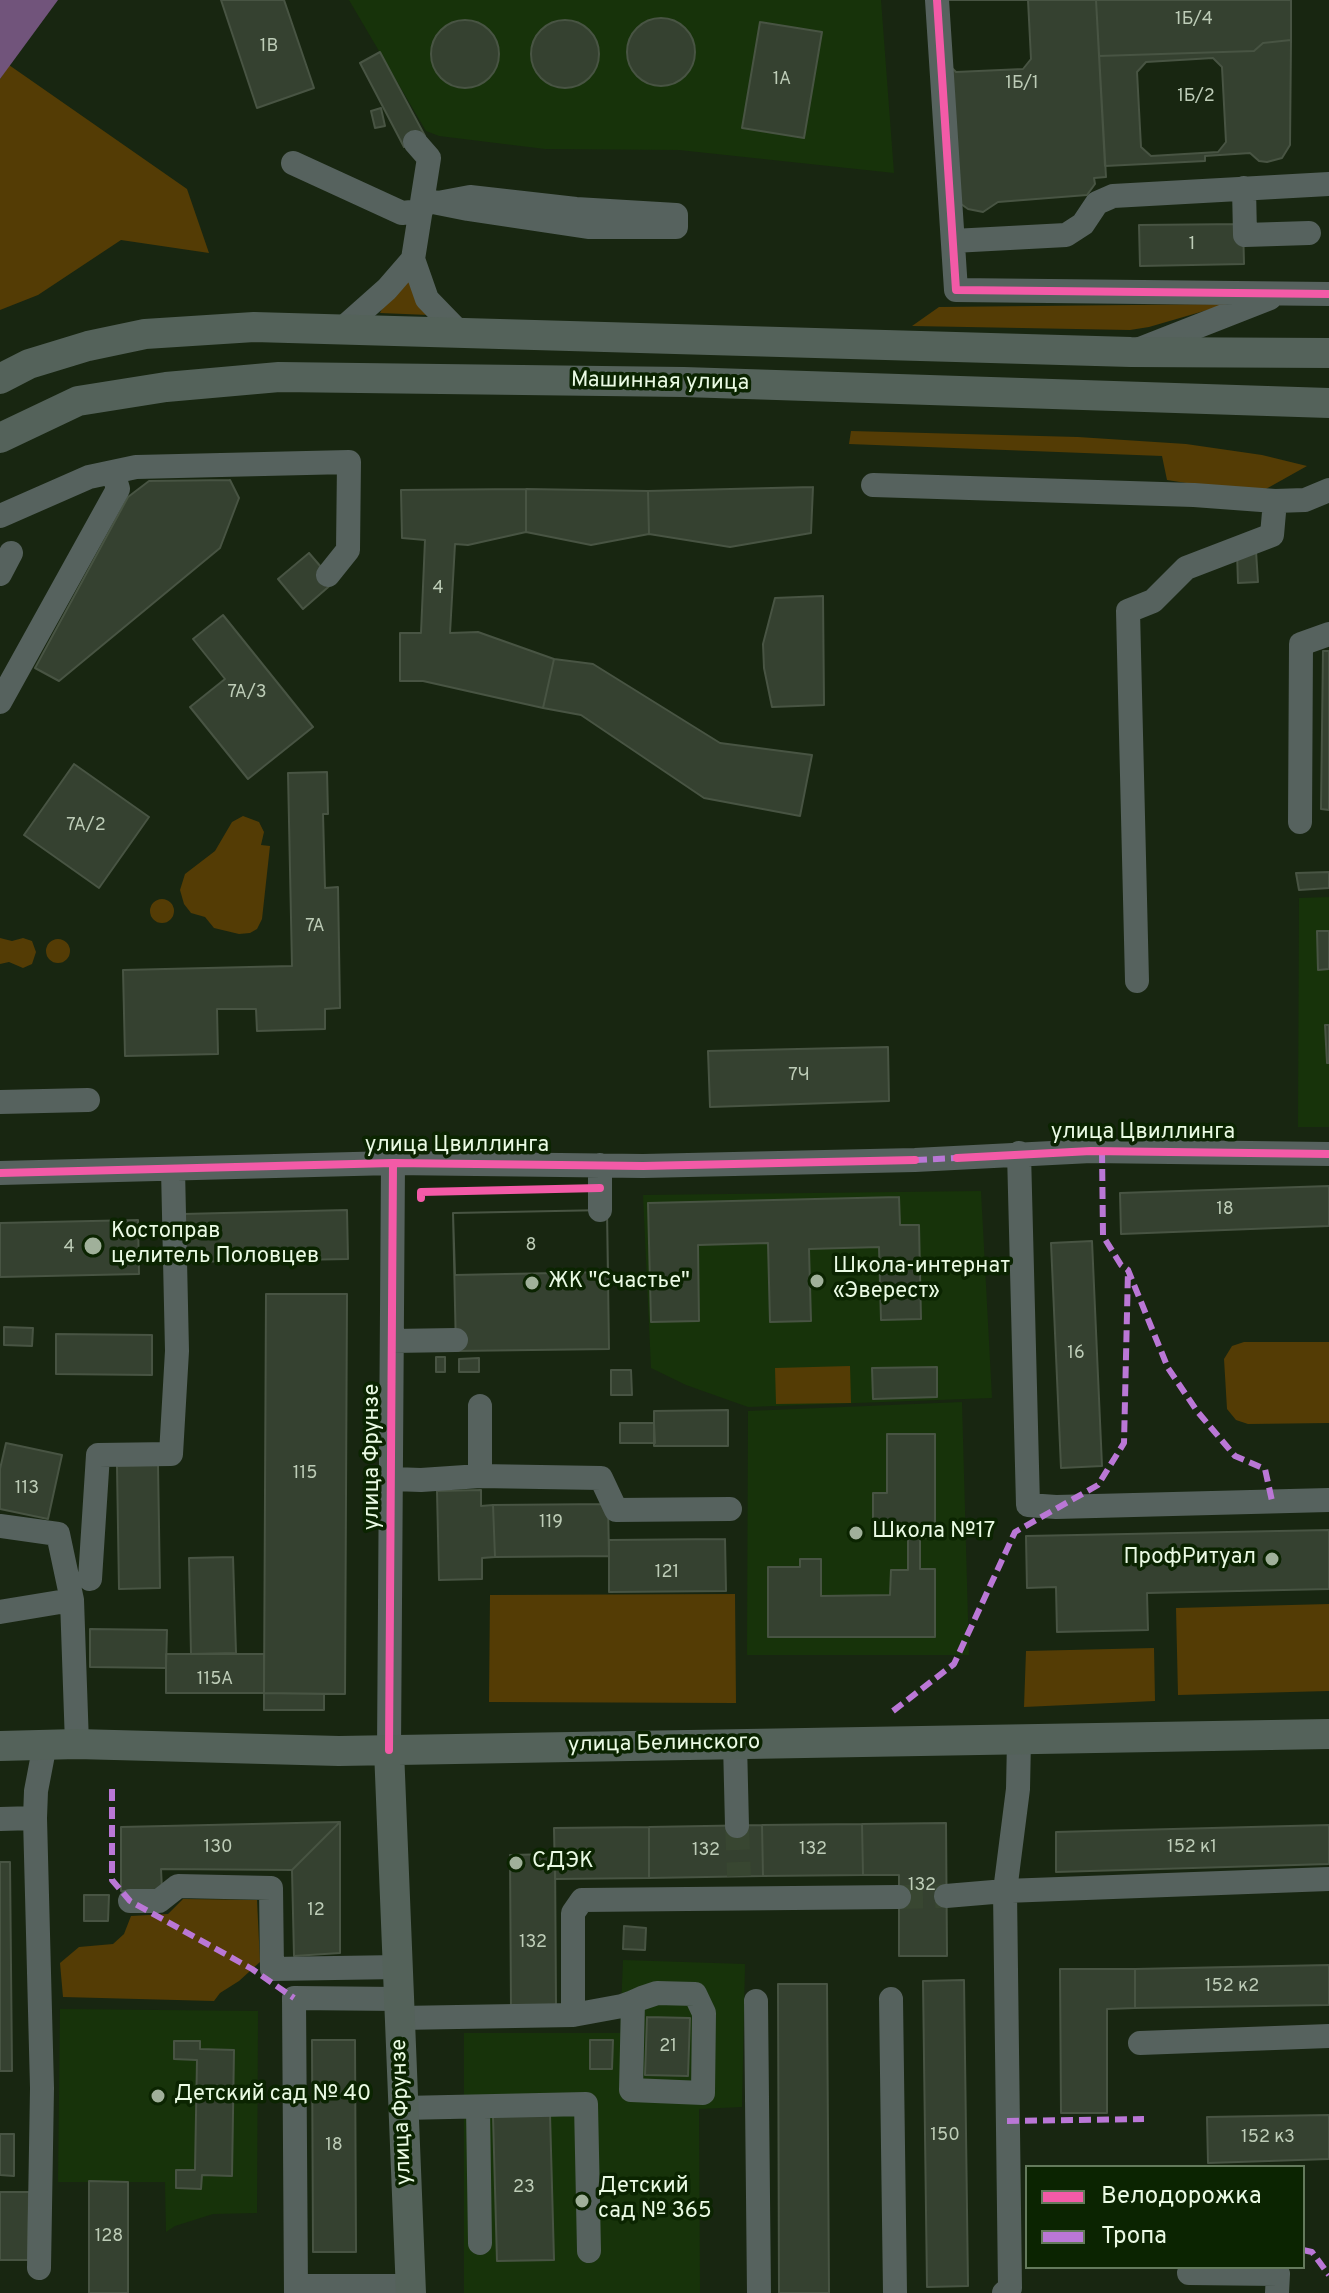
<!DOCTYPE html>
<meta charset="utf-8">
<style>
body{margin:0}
#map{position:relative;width:1329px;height:2293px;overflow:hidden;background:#182611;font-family:Overpass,sans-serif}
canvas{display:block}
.legend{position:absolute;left:1025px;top:2165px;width:280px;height:104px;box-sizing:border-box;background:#0b2401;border:2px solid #647a5c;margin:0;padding:10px 14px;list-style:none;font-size:24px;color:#eafae4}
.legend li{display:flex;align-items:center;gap:16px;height:40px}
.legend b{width:40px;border:2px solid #647a5c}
</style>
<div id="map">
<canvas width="1329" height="2293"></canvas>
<ul class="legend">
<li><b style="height:10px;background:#f35aa7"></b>Велодорожка</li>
<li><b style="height:10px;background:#ba77d6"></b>Тропа</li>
</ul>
</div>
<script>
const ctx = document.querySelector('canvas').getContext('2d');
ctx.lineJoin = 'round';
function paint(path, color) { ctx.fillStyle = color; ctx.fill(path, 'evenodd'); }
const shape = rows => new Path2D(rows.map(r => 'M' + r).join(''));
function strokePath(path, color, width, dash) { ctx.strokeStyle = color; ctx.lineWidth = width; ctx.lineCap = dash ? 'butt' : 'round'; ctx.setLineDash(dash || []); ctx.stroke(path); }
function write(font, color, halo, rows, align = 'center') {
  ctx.font = font + ' Overpass,sans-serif'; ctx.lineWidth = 7; ctx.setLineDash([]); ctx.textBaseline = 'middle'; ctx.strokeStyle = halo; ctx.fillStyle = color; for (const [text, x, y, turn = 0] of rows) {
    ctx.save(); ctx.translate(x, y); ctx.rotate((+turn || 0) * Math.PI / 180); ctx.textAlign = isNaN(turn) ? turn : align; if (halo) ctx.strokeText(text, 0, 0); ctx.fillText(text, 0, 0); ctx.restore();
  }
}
paint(shape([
 [349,0,881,0,894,173,679,150,545,149,439,136,426,131],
 [1329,897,1329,1127,1298,1127,1299,898],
 [981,1191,992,1398,748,1407,686,1385,651,1368,643,1195],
 [962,1402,969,1655,747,1655,748,1411],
 [623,1960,745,1964,742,2107,699,2109,700,2293,464,2293,464,2033,620,2033],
 [60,2009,258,2011,257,2213,213,2214,175,2226,166,2232,165,2182,58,2182]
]), '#17330a');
paint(shape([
 [9,65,187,189,209,253,121,240,38,295,0,310,0,79],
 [409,277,429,315,380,313,386,300],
 [1228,304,1149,327,1130,330,912,326,939,307],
 [851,431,1078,437,1186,444,1262,455,1307,466,1257,494,1167,480,1162,456,849,444],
 [243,816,259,822,264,832,261,845,270,846,262,919,257,929,250,933,239,934,214,928,205,917,191,913,184,904,180,890,185,874,215,851,232,822],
 '150 911a12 12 0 1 1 24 0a12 12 0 1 1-24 0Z',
 [0,938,12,941,23,938,32,941,36,952,32,964,23,968,9,962,0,964],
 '46 951a12 12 0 1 1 24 0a12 12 0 1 1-24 0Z',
 [1244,1342,1329,1342,1329,1423,1248,1424,1236,1420,1227,1409,1224,1359,1232,1346],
 [850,1366,851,1403,776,1404,775,1368],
 [735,1594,736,1703,489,1702,490,1595],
 [1329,1604,1329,1691,1178,1695,1176,1608],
 [1154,1648,1155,1701,1024,1707,1026,1651],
 [183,1899,257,1900,260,1962,239,1981,220,1993,214,2001,63,1997,60,1963,79,1947,113,1944,124,1934,131,1916,168,1914]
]), '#543c05');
paint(shape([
 [0,0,58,0,0,79]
]), '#71547b');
const building = shape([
 [221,0,284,0,314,88,257,108,221,0],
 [939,0,1096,0,1106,177,1094,178,1095,184,1087,195,998,202,983,212,968,209,961,204,939,0],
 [944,0,1028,0,1031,59,1023,69,956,72,947,63,944,0],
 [1096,0,1291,0,1291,40,1263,43,1254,51,1099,56,1096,0],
 '627 52a34 34 0 1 1 68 0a34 34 0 1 1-68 0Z',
 '431 54a34 34 0 1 1 68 0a34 34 0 1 1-68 0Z',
 '531 54a34 34 0 1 1 68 0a34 34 0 1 1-68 0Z',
 [760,22,822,32,804,138,742,128,760,22],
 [1291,40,1290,145,1282,158,1267,162,1259,161,1250,153,1205,156,1205,161,1105,166,1099,56,1254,51,1263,43,1291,40],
 [380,52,425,136,404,147,360,63,380,52],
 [1213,58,1222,67,1226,142,1218,152,1151,156,1141,147,1137,72,1146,62,1213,58],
 [381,108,385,126,375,128,371,111,381,108],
 [1243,224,1244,264,1140,266,1139,225,1243,224],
 [230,480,239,498,220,548,59,681,35,668,128,497,149,481,230,480],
 [813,487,811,533,730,547,649,534,648,491,813,487],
 [526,489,526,532,468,545,455,544,450,633,478,632,554,659,543,708,423,681,400,681,400,633,421,633,425,540,402,538,401,490,526,489],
 [526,489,648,491,649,534,591,545,526,532,526,489],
 [1256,551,1258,582,1238,583,1237,552,1256,551],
 [309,553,334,582,303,609,278,579,309,553],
 [823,596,824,705,772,707,764,668,763,644,775,598,823,596],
 [223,615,313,727,248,779,190,707,225,679,193,639,223,615],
 [1323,651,1329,651,1329,810,1321,809,1323,651],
 [554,659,593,664,720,743,812,755,800,816,704,798,581,715,543,708,554,659],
 [74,764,149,817,99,888,24,835,74,764],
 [327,772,328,814,323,814,325,888,338,887,340,1008,325,1009,325,1029,257,1031,256,1009,217,1009,218,1054,125,1056,123,970,292,966,288,773,327,772],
 [1329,872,1329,888,1299,890,1296,873,1329,872],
 [1317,931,1329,931,1329,969,1318,970,1317,931],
 [1325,1025,1329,1025,1329,1063,1327,1063,1325,1025],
 [888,1047,889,1101,710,1107,708,1051,888,1047],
 [1329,1186,1329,1226,1121,1234,1120,1193,1329,1186],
 [899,1197,900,1225,919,1225,921,1319,881,1320,879,1247,809,1249,811,1321,770,1322,768,1243,698,1245,699,1321,651,1322,648,1203,899,1197],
 [347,1210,348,1259,184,1262,183,1214,347,1210],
 [607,1210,608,1272,455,1275,453,1213,607,1210],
 [607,1210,609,1349,456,1351,453,1213,607,1210],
 [138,1220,139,1274,0,1277,0,1223,138,1220],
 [1092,1241,1102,1466,1061,1468,1051,1243,1092,1241],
 [266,1294,347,1294,345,1694,264,1693,266,1294],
 [4,1327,33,1328,32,1346,4,1345,4,1327],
 [56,1334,152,1335,152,1375,56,1374,56,1334],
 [436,1357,445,1357,445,1372,436,1372,436,1357],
 [479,1358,479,1372,459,1372,459,1359,479,1358],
 [937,1367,937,1397,873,1399,872,1368,937,1367],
 [611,1370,631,1370,632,1395,611,1395,611,1370],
 [728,1410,728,1446,654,1446,654,1411,728,1410],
 [620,1423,654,1423,655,1443,620,1443,620,1423],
 [887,1434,935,1434,935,1538,920,1538,920,1569,935,1569,935,1637,768,1637,768,1567,800,1567,800,1559,821,1559,821,1596,890,1595,891,1570,908,1570,908,1538,873,1538,873,1493,887,1493,887,1434],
 [6,1443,62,1455,48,1519,0,1509,0,1469,6,1443],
 [158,1465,160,1588,119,1589,117,1466,158,1465],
 [481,1490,481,1506,493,1505,495,1557,482,1558,482,1579,439,1580,437,1491,481,1490],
 [608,1504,609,1556,495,1557,493,1505,608,1504],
 [1329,1530,1329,1589,1147,1593,1148,1630,1057,1632,1056,1587,1027,1588,1026,1536,1329,1530],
 [725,1539,726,1591,609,1592,609,1540,725,1539],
 [233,1557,236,1653,191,1654,189,1558,233,1557],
 [90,1629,167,1630,166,1668,90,1667,90,1629],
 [166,1654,264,1654,264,1693,166,1693,166,1654],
 [264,1693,324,1694,324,1710,264,1710,264,1693],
 [340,1822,292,1870,161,1869,162,1890,121,1891,121,1827,340,1822],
 [340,1822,340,1953,294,1956,292,1870,340,1822],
 [946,1823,947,1956,899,1956,899,1875,863,1875,862,1824,946,1823],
 [862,1824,863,1875,763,1876,762,1825,862,1824],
 [762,1825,763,1876,649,1878,649,1827,762,1825],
 [1329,1825,1329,1864,1056,1872,1056,1832,1329,1825],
 [649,1827,649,1878,555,1879,554,1828,649,1827],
 [555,1854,556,2008,511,2009,510,1855,555,1854],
 [0,1862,10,1862,12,2071,0,2071,0,1862],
 [84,1895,109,1895,108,1921,84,1921,84,1895],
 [624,1926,646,1928,645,1950,623,1949,624,1926],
 [1329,1965,1329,2005,1135,2008,1135,1969,1329,1965],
 [1060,1969,1135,1969,1135,2008,1107,2009,1107,2113,1061,2113,1060,1969],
 [964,1980,968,2286,927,2287,923,1981,964,1980],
 [778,1984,827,1984,829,2293,779,2293,778,1984],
 [647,2017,690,2018,688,2076,645,2075,647,2017],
 [312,2040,355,2040,356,2252,313,2252,312,2040],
 [590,2040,613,2040,612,2069,590,2069,590,2040],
 [174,2041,200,2041,200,2049,234,2050,232,2176,202,2175,201,2189,176,2188,176,2170,195,2170,197,2060,174,2059,174,2041],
 [550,2114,554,2260,497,2261,493,2116,550,2114],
 [1329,2115,1329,2159,1208,2163,1207,2117,1329,2115],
 [0,2134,14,2134,14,2176,0,2175,0,2134],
 [89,2181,128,2182,128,2293,89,2293,89,2181],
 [0,2192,29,2192,28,2260,0,2260,0,2192]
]);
paint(building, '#354130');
strokePath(building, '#485443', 2);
strokePath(shape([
 [737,1826,739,1876],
 [899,1897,946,1896]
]), '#384631', 24, [24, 12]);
strokePath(shape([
 [937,0,956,290,1329,294],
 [293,163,402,213,421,211],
 [1244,188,1245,235,1309,233],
 [423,200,468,209,588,227,676,227,676,215,576,209,470,197,438,203],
 [953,241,1066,235,1083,224,1097,203,1113,196,1329,184],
 [413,259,427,299,459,332],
 [342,329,387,289,413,259,429,158,415,142],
 [1140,349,1270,298],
 [873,485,1194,495,1275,501,1305,500,1329,490],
 [0,516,89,477,136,467,349,462,348,550,328,575],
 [0,574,11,553],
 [0,702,118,489,113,472],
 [1300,822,1301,644,1329,634],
 [1137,981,1128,611,1153,601,1186,568,1272,535,1275,501],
 [0,1102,88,1100],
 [1019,1153,1028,1505,1056,1507,1329,1500],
 [600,1165,600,1210],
 [0,1173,393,1163,643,1166,915,1160,1091,1151,1329,1154],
 [392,1341,456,1340],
 [480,1476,480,1406],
 [393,1479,421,1480,480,1476,601,1478,616,1510,730,1509],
 [0,1526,58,1534,72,1600,77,1744],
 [90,1579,98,1455,171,1454,177,1351,173,1169],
 [0,1612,72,1600],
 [735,1743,737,1826],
 [389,1750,393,1163],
 [35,1818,42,2088,39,2268],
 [0,1819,35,1818,36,1791,45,1744],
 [946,1896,1005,1891,1329,1879],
 [130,1901,159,1901,178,1886,271,1888,272,1969,399,1967],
 [891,1999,895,2293],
 [756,2001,759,2293],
 [573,2015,622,2006,633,2002,642,1998,657,1993,695,1994,704,2013,703,2093,631,2090,633,2002],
 [400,2018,573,2015,573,1913,582,1900,899,1897],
 [1140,2043,1329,2036],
 [478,2107,480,2243],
 [403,2108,586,2104,589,2251],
 [1189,2273,1278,2274,1277,2293],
 [296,2286,410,2286],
 [296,2293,294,1998,399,1999],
 [1004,2293,1010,2288,1005,1891,1018,1789,1019,1740]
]), '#56625e', 24);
strokePath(shape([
 [0,379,29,364,88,346,145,334,254,327,1131,352,1329,353],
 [0,438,78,401,166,387,279,377,684,382,1329,403],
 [0,1746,77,1744,339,1751,1329,1734],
 [389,1750,411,2293]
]), '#54625a', 30);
strokePath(shape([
 [1102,1151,1103,1236,1121,1265,1128,1270,1168,1368,1197,1411,1235,1456,1265,1469,1272,1501],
 [915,1160,957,1158],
 [893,1711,954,1664,1015,1532,1098,1485,1124,1443,1128,1270],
 [112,1789,112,1880,130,1901,252,1969,294,1998],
 [1007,2121,1144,2119],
 [1303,2250,1312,2252,1329,2275]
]), '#ba77d6', 6, [12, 6]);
strokePath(shape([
 [937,0,956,290,1329,294],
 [957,1158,1091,1151,1329,1154],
 [0,1173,393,1163,643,1166,915,1160],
 [421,1198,421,1192,600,1188],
 [389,1750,393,1163]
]), '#f35aa7', 8);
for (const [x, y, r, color] of [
 [93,1246,10,"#a0b09a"],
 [817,1281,8,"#a0b09a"],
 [532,1283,8,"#a0b09a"],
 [856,1533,8,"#a0b09a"],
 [1272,1559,8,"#a0b09a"],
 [516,1863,8,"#a0b09a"],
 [158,2096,8,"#a0b09a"],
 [582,2201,8,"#a0b09a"]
]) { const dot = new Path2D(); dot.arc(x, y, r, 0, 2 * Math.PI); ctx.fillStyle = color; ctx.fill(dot); strokePath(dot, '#0b2401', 3); }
write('18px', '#bdccb7', null, [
 ["1Б/4",1194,20],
 ["1В",269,47],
 ["1А",782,80],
 ["1Б/1",1022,84],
 ["1Б/2",1196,97],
 ["1",1192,245],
 ["4",438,589],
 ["7А/3",247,693],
 ["7А/2",86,826],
 ["7А",315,927],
 ["7Ч",799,1076],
 ["18",1225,1210],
 ["8",531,1246],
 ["4",69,1248],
 ["16",1076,1354],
 ["115",305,1474],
 ["113",27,1489],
 ["119",551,1523],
 ["121",667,1573],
 ["115А",215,1680],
 ["130",218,1848],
 ["152 к1",1192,1848],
 ["132",813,1850],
 ["132",706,1851],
 ["132",922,1886],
 ["12",316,1911],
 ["132",533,1943],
 ["152 к2",1232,1987],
 ["21",668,2047],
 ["150",945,2136],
 ["152 к3",1268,2138],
 ["18",334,2146],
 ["23",524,2188],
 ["128",109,2237]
]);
write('22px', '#eafae4', '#0b2401', [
 ["Машинная улица",660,383,1],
 ["улица Цвиллинга",1143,1134],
 ["улица Цвиллинга",457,1147],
 ["улица Фрунзе",374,1457,-90],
 ["улица Белинского",664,1745,-1],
 ["улица Фрунзе",403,2112,-92]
]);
write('22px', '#eafae4', '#0b2401', [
 ["Костоправ",111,1233],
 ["целитель Половцев",111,1258],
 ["Школа-интернат",833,1268],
 ["«Эверест»",833,1293],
 ["ЖК \"Счастье\"",548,1283],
 ["Школа №17",872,1533],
 ["ПрофРитуал",1256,1559,"right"],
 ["СДЭК",532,1863],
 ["Детский сад № 40",174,2096],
 ["Детский",598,2188],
 ["сад № 365",598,2213]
], 'left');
</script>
